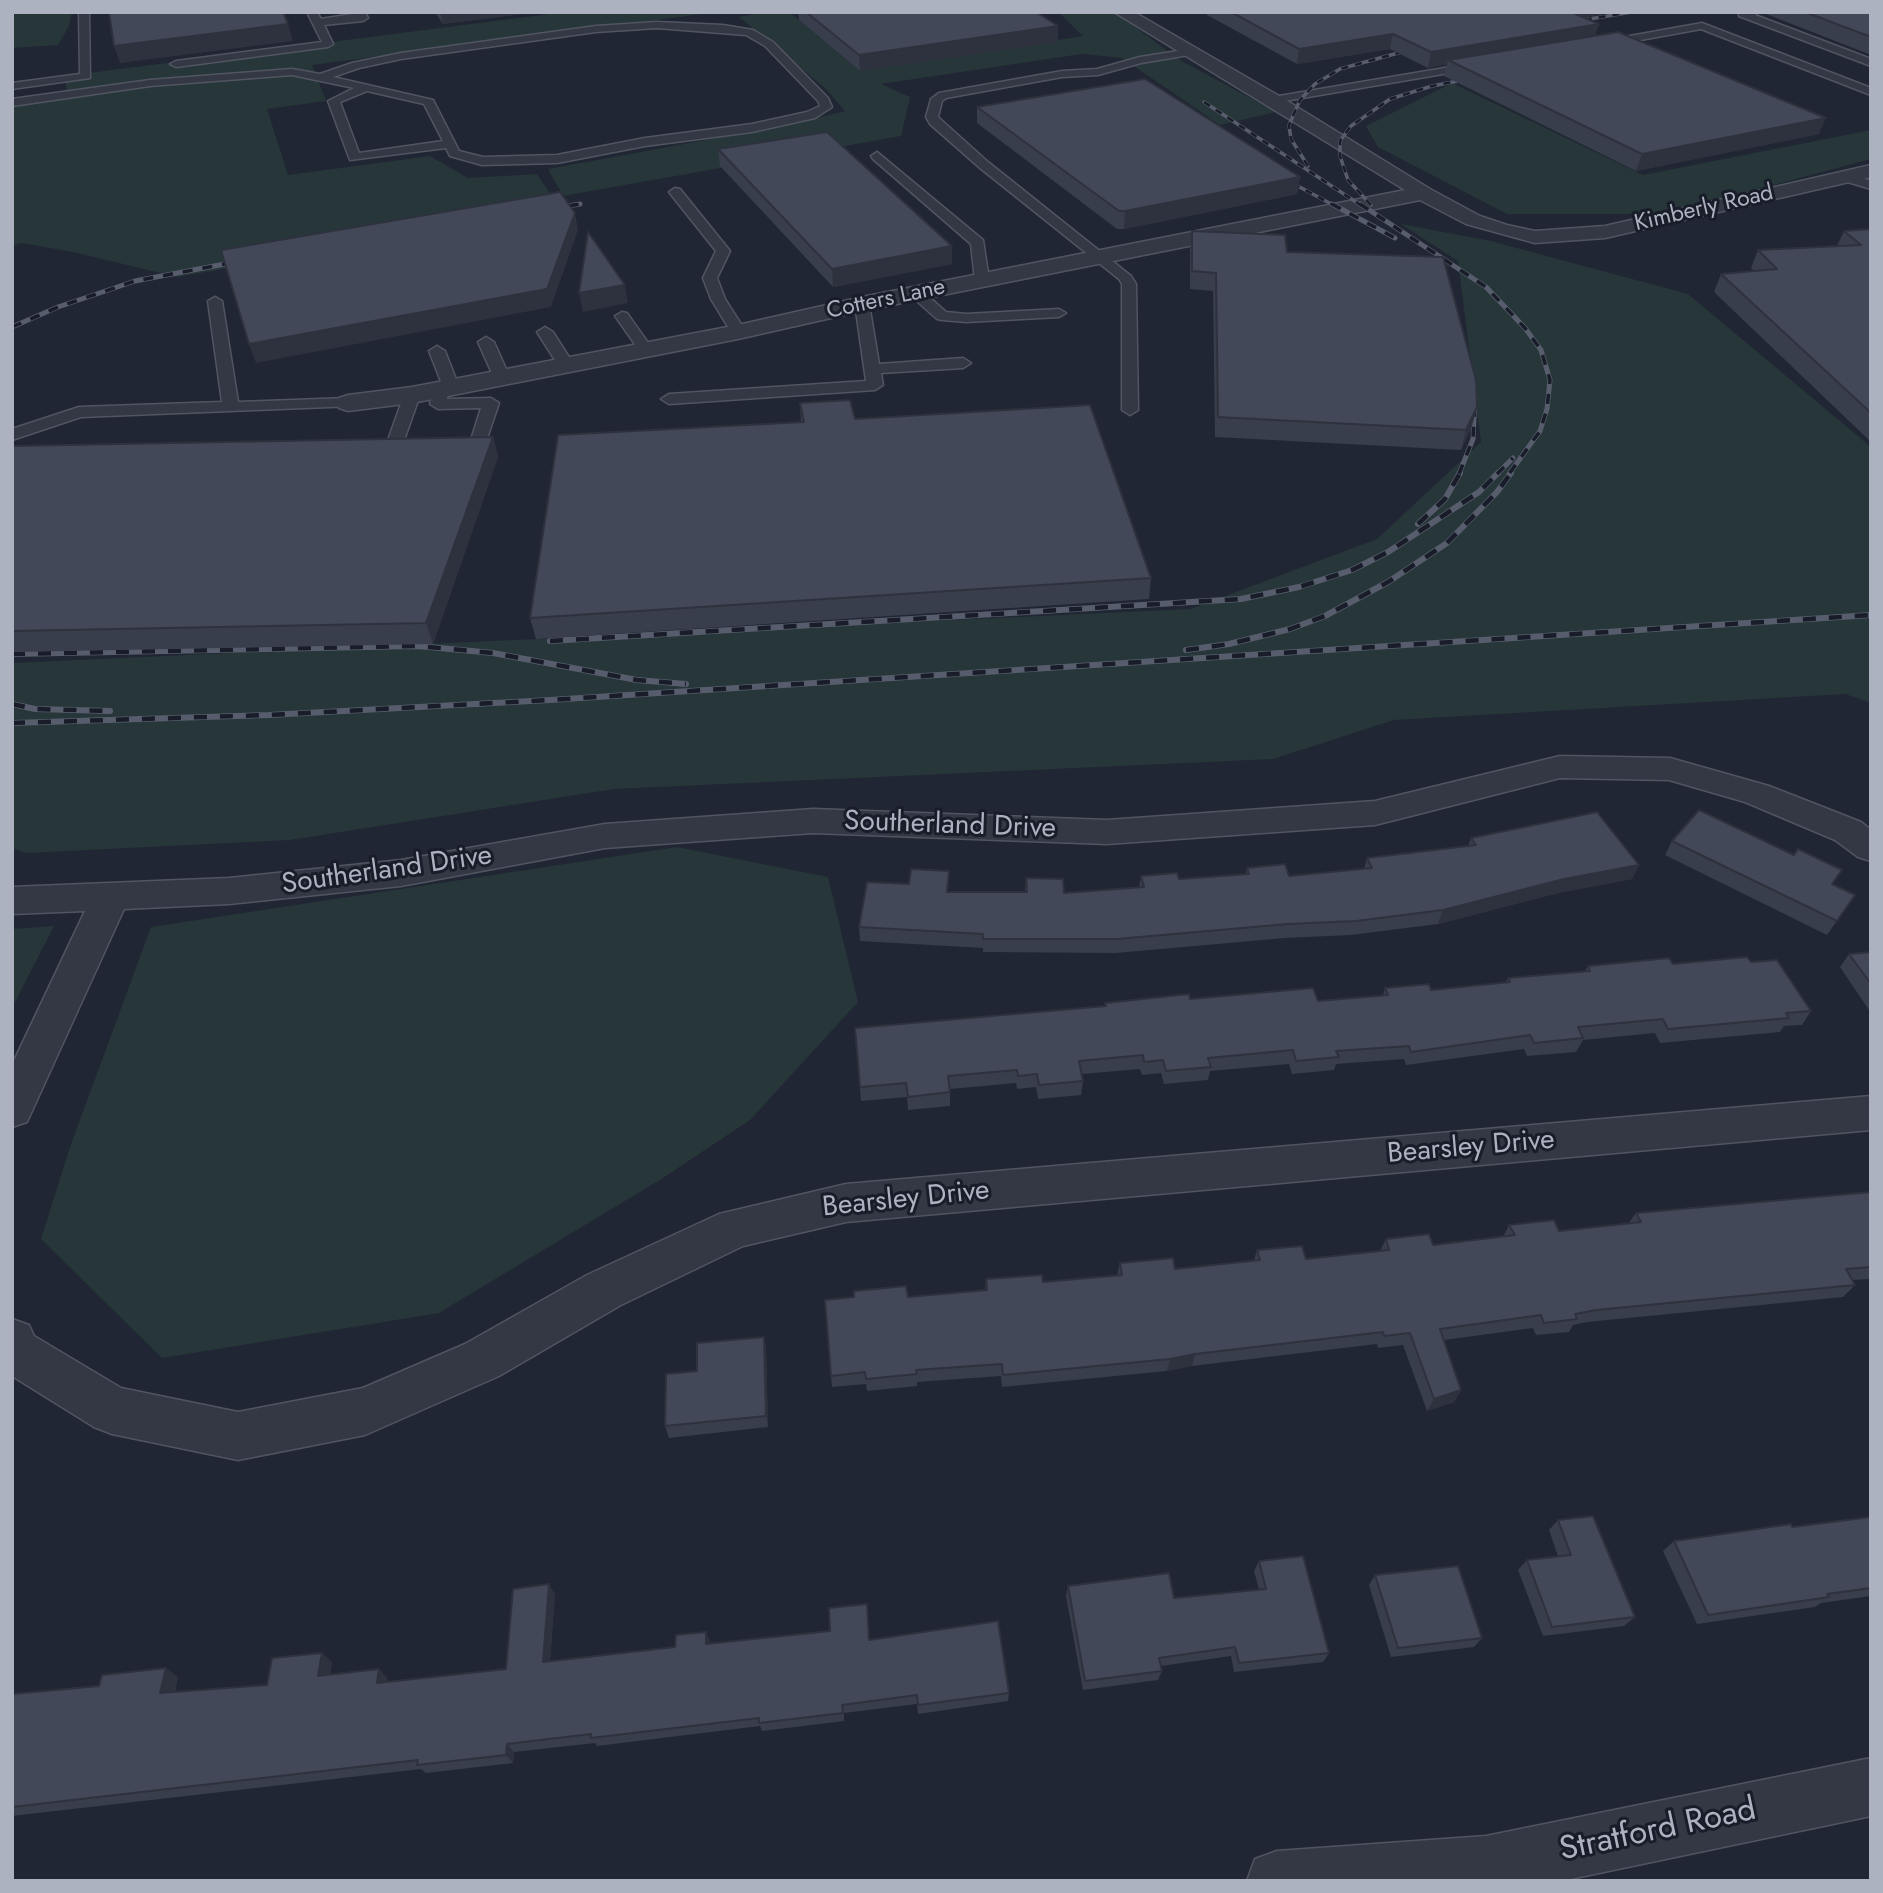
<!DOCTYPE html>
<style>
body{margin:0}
#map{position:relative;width:1883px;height:1893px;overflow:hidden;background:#202633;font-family:Jost,sans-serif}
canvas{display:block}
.frame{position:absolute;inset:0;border:14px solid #adb2c1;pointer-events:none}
</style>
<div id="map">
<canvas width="1883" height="1893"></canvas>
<div class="frame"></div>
</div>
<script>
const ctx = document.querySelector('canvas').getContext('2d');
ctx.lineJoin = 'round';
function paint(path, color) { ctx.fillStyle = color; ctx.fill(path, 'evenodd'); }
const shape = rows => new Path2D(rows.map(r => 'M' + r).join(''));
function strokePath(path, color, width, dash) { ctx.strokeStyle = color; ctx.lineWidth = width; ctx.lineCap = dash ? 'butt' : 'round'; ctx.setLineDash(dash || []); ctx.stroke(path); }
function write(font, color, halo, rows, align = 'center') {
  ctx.font = font + ' Jost,sans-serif'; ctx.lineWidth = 6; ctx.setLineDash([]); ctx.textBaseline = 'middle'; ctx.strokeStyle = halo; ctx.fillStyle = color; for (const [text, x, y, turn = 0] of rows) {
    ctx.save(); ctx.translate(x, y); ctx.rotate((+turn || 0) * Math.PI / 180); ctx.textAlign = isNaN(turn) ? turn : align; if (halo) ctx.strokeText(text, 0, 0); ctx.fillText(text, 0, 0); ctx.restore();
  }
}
paint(shape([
 [12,12,72,12,69,26,58,45,12,48],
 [565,12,718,12,312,65,326,101,267,109,288,175,430,156,468,178,537,174,561,210,177,277,73,252,21,243,12,246,12,105,67,98,65,76],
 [765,12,789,12,860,71,1083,36,1058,12,1115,12,1180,60,1276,112,1220,125,1122,58,1082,54,881,84,910,97,901,136,563,196,548,169,793,124,845,111,825,88,739,17],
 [1452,83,1643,175,1871,130,1871,159,1665,214,1507,214,1378,147,1366,126],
 [1401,224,1491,241,1688,294,1871,447,1871,703,1845,694,1394,720,1273,759,614,789,290,840,26,853,12,848,12,663,1191,609,1377,539,1481,442,1458,261],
 [677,847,828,877,858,1002,750,1120,663,1178,439,1313,162,1358,41,1239,70,1147,151,927],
 [54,926,12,1008,12,929]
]), '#263639');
const service = shape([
 [79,12,89,12,90,78,12,89,12,83,80,74,79,12],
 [307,12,317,12,321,19,365,12,368,18,363,21,324,25,333,44,328,47,176,67,170,64,176,61,322,42,307,12],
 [1739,12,1759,12,1755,15,1871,59,1871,66,1739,16,1739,12],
 [657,22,723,25,753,30,773,42,828,98,832,107,815,118,752,132,645,146,557,163,482,165,450,156,446,148,350,160,328,101,354,88,292,75,150,86,12,106,12,99,150,80,292,69,320,74,352,63,401,53,596,26,657,22],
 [657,28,746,35,765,46,818,101,820,106,807,112,752,124,645,138,557,155,483,157,459,151,433,100,333,77,359,68,401,59,596,32,657,28],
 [367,91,424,104,443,141,359,153,340,102,367,91],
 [1702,23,1871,88,1871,95,1701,29,1602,47,1597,44,1602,41,1702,23],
 [1191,49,1196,52,1195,54,1141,63,1098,75,1062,77,946,98,942,101,938,117,988,162,1131,276,1136,284,1138,410,1130,415,1122,410,1122,284,1119,279,980,168,930,124,926,117,931,99,939,93,1062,71,1097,69,1140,57,1191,49],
 [1480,62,1486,65,1484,67,1273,103,1267,100,1273,97,1480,62],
 [877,152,983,240,989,280,987,283,977,283,975,280,971,244,873,159,871,156,877,152],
 [1846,173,1871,181,1871,189,1841,180,1840,177,1846,173],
 [675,188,680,189,730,251,717,278,725,299,746,332,743,335,733,335,711,299,703,278,716,251,669,192,675,188],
 [916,289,921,290,946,312,966,314,1059,309,1066,313,1059,317,966,322,942,320,937,319,911,296,909,293,916,289],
 [215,297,222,301,238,402,348,398,356,403,354,406,81,417,12,440,12,429,79,407,222,402,208,301,215,297],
 [862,300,869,304,879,364,963,358,971,363,963,368,881,373,883,385,875,390,669,404,661,399,669,394,866,381,855,304,862,300],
 [622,312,627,313,651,347,654,350,651,353,641,353,615,316,622,312],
 [545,327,553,332,574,365,572,368,566,370,558,365,537,332,545,327],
 [486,337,494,342,510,378,508,381,502,383,494,378,478,342,486,337],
 [437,346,445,351,459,387,457,390,449,391,447,399,491,398,499,403,485,444,473,444,471,440,481,408,438,409,430,404,433,389,442,384,429,351,437,346],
 [412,390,420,395,403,443,401,447,389,447,387,443,404,395,412,390]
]);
const minor = shape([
 [1114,12,1134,12,1279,96,1430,189,1480,216,1507,225,1535,231,1605,226,1871,165,1871,177,1605,238,1535,243,1466,224,1420,200,862,311,738,339,412,403,348,411,339,408,335,403,339,398,348,395,412,387,738,325,862,297,1405,190,1114,12],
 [1560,756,1670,758,1769,786,1861,822,1871,830,1871,861,1858,857,1835,840,1745,802,1669,780,1560,778,1375,825,1107,844,813,833,605,848,401,886,229,904,124,909,27,1122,12,1127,12,1065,85,911,12,914,12,887,229,878,401,860,605,824,813,809,1107,820,1375,801,1560,756],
 [1871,1096,1871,1130,846,1222,743,1246,621,1305,499,1376,365,1435,238,1460,112,1434,94,1427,12,1376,12,1319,29,1325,34,1336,121,1388,238,1412,363,1388,465,1344,587,1275,719,1214,846,1184,1871,1096],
 [1871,1758,1871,1816,1561,1881,1247,1881,1255,1859,1277,1851,1486,1836,1871,1758]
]);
strokePath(service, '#515562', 3);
strokePath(minor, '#515562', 3);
paint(service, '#333844');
paint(minor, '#333844');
const railFar2 = shape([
 [1571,22,1632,12],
 [1204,102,1362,206],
 [1308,166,1291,139,1289,125,1300,100,1315,84,1340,69,1416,48],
 [1281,177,1335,206],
 [1371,205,1348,180,1340,156,1340,141,1351,126,1390,99,1432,86,1474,78],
 [569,206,580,204]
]);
const railFar1 = shape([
 [1332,204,1395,238],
 [1360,204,1486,287,1525,328,1541,350,1550,380,1547,409,1540,431,1509,474],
 [549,209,580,204],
 [12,327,58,307,135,281,246,260],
 [1459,474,1473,439,1475,398],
 [1497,474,1513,458]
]);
const rail = shape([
 [1418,524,1445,499,1460,473],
 [550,641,1241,599,1299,587,1352,570,1388,552,1479,492,1498,473],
 [1186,650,1229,644,1290,629,1325,616,1388,582,1447,543,1497,492,1511,473],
 [12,654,418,646,493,653,637,680,686,684],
 [12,704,35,709,110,711],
 [12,723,269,715,550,700,1871,615]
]);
strokePath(railFar2, '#585d6d', 3.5);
strokePath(railFar1, '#585d6d', 5);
strokePath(rail, '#585d6d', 6);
strokePath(railFar2, '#191d29', 2.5, [7]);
strokePath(railFar1, '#191d29', 3.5, [10]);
strokePath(rail, '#191d29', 4.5, [13]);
paint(shape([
 [435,12,521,12,521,14,443,24],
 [798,12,1036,12,1058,26,1058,42,860,71,799,20],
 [1207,12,1616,12,1584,17,1595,35,1819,134,1636,171,1444,76,1447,64,1428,68,1390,49,1297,64,1207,15],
 [1761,12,1871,12,1871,55],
 [977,107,1300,177,1297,194,1124,229,1117,229,977,123],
 [718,149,952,264,833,287,720,166],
 [1871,229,1871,442,1714,292,1721,274,1754,271,1751,268,1758,250,1837,246,1844,231],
 [1192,231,1287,252,1472,426,1461,450,1215,437,1213,291,1190,289,1190,249],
 [800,403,855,419,1151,578,1149,599,536,639,530,618,801,422],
 [493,437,498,457,433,644,12,652,12,446],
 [1471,838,1639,865,1632,879,1558,893,1438,924,1351,935,1285,938,1116,953,983,952,983,948,860,941,859,927,909,884,949,871,948,892,1025,892,1026,878,1064,893,1139,888,1141,876,1179,879,1246,874,1247,868,1289,876,1364,869,1367,858,1468,846],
 [1672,841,1833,884,1855,895,1827,935,1665,855],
 [1871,952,1871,1013,1840,967,1849,954],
 [1751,962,1811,1011,1802,1025,1784,1026,1780,1032,1660,1043,1655,1033,1583,1040,1576,1052,1527,1056,1524,1049,1406,1065,1404,1059,1336,1064,1334,1070,1292,1074,1289,1064,1210,1071,1208,1080,1164,1084,1161,1073,1142,1075,1140,1069,1082,1074,1083,1081,1081,1095,1038,1099,1036,1087,1017,1089,1016,1083,950,1089,950,1106,908,1110,907,1097,861,1101,855,1028,1104,1007,1105,1003,1190,999,1318,1001,1383,995,1385,988,1431,990,1506,982,1508,978,1585,971,1588,966],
 [1871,1192,1871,1279,1852,1280,1855,1285,1843,1297,1587,1322,1573,1325,1569,1332,1536,1335,1533,1328,1444,1340,1461,1390,1454,1402,1427,1411,1403,1345,1378,1348,1377,1344,1192,1366,1167,1371,1002,1387,1001,1376,917,1382,917,1386,867,1391,866,1384,832,1387,831,1376,908,1297,985,1290,986,1279,1043,1282,1117,1276,1120,1263,1175,1269,1254,1260,1257,1250,1306,1259,1380,1251,1386,1239,1433,1245,1503,1237,1509,1225,1559,1231,1628,1224,1636,1213],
 [764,1337,766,1349,768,1427,669,1438,665,1426,697,1371],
 [1871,1517,1871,1596,1821,1603,1815,1607,1697,1624,1663,1551,1674,1541],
 [1558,1520,1635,1617,1624,1626,1543,1636,1518,1570,1527,1560,1558,1556,1549,1530],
 [1259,1561,1329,1653,1323,1662,1234,1672,1231,1656,1161,1666,1162,1671,1158,1680,1083,1690,1066,1596,1068,1586,1174,1598,1259,1589,1254,1571],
 [1375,1575,1482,1638,1474,1647,1391,1657,1369,1585],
 [555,1594,550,1661,675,1647,710,1641,710,1644,869,1640,1009,1693,1008,1701,918,1714,917,1704,844,1713,844,1721,762,1731,760,1726,597,1746,595,1743,514,1752,513,1763,426,1773,421,1769,12,1816,12,1694,178,1677,175,1692,267,1685,332,1662,330,1675,379,1669,387,1678,387,1682,506,1669]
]), '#393e4c');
paint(shape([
 [440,12,521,12,521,14,443,24],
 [1558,12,1616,12,1555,22],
 [288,24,293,41,120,63,114,46],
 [1599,24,1594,39,1448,60,1447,64,1428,68,1431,52],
 [1058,26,1058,42,860,71,859,55],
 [1393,34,1390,49,1297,64,1299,49],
 [1826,118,1819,134,1636,171,1642,154],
 [1300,177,1297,194,1124,229,1125,211],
 [575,213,578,230,551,307,256,363,249,344],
 [952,246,952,264,833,287,832,269],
 [625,285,628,303,583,312,579,293],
 [1477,407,1472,426,1461,450,1466,430],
 [493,437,498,457,433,644,426,623],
 [1639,865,1632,879,1558,893,1438,924,1443,910,1564,879],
 [764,1337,766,1349,768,1427,766,1416],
 [1195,1354,1192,1366,1167,1371,1170,1359],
 [1461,1390,1454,1402,1427,1411,1434,1399],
 [549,1584,555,1594,549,1671,543,1662],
 [706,1632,710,1641,710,1654,706,1644],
 [322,1653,332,1662,328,1685,318,1676],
 [166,1668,178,1677,172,1702,160,1693],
 [379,1669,387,1678,385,1692,377,1683],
 [507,1744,514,1752,513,1763,506,1755]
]), '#2e323e');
const building = shape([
 [109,12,283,12,288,24,114,46,109,12],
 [806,12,1036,12,1058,26,859,55,806,12],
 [1231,12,1571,12,1599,24,1431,52,1393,34,1299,49,1231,12],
 [1805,12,1871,12,1871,37,1805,12],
 [1618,32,1826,118,1642,154,1448,60,1618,32],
 [1145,79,1300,177,1125,211,1119,211,977,107,1145,79],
 [827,132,952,246,832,269,718,149,827,132],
 [560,192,575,213,547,289,249,344,221,250,560,192],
 [1871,229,1871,413,1721,274,1777,269,1758,250,1861,245,1844,231,1871,229],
 [1192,231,1285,235,1287,252,1443,257,1476,380,1477,407,1466,430,1218,417,1216,273,1192,271,1192,231],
 [588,232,625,285,579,293,588,232],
 [850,400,855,419,1090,405,1151,578,530,618,558,435,804,422,800,403,850,400],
 [493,437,426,623,12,631,12,446,493,437],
 [1699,810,1794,855,1798,849,1842,870,1832,884,1855,895,1837,921,1672,841,1699,810],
 [1597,812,1639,865,1564,879,1443,910,1356,921,1288,924,1117,939,983,939,983,934,859,927,867,882,909,884,911,869,949,871,947,892,1027,892,1026,878,1063,879,1064,893,1144,887,1141,876,1177,873,1179,879,1249,874,1247,868,1285,864,1289,876,1372,868,1367,858,1476,845,1471,838,1597,812],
 [1871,952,1871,984,1849,954,1871,952],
 [1747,957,1751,962,1777,960,1811,1011,1786,1013,1789,1018,1668,1029,1663,1019,1578,1027,1583,1038,1534,1043,1530,1035,1411,1052,1409,1046,1336,1051,1339,1057,1296,1061,1293,1050,1208,1058,1211,1067,1166,1071,1163,1060,1144,1062,1143,1055,1079,1061,1083,1081,1039,1085,1037,1074,1018,1076,1017,1070,948,1076,950,1092,908,1097,906,1083,860,1087,855,1028,1106,1006,1105,1003,1189,994,1190,999,1313,988,1318,1001,1388,995,1385,988,1429,984,1431,990,1510,982,1508,978,1590,971,1588,966,1669,958,1673,964,1747,957],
 [1871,1192,1871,1267,1846,1269,1855,1285,1596,1310,1575,1314,1577,1319,1544,1323,1541,1315,1440,1329,1461,1390,1434,1399,1410,1333,1384,1336,1383,1332,1195,1354,1170,1359,1003,1375,1002,1364,916,1370,917,1374,866,1379,865,1372,831,1376,825,1300,854,1297,854,1291,906,1286,908,1297,987,1290,986,1279,1042,1275,1043,1282,1122,1275,1120,1263,1173,1258,1175,1269,1260,1260,1257,1250,1302,1246,1306,1259,1389,1250,1386,1239,1429,1234,1433,1245,1515,1235,1509,1225,1554,1220,1559,1231,1641,1222,1636,1213,1871,1192],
 [764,1337,766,1416,665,1426,666,1374,697,1371,697,1343,764,1337],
 [1593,1516,1635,1617,1552,1627,1527,1560,1571,1555,1558,1520,1593,1516],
 [1871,1517,1871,1588,1827,1594,1829,1597,1708,1615,1674,1541,1791,1524,1792,1527,1871,1517],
 [1303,1556,1329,1653,1239,1663,1235,1647,1159,1658,1162,1671,1085,1681,1068,1586,1169,1573,1174,1598,1266,1589,1259,1561,1303,1556],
 [1458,1566,1482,1638,1398,1648,1375,1575,1458,1566],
 [549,1584,543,1662,675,1647,676,1635,706,1632,706,1644,830,1631,829,1608,867,1604,869,1640,998,1621,1009,1693,918,1705,917,1695,842,1705,843,1713,759,1723,759,1718,591,1738,591,1734,507,1744,506,1755,417,1765,418,1760,12,1807,12,1694,99,1686,102,1675,166,1668,160,1693,267,1685,272,1658,322,1653,318,1676,379,1669,377,1683,506,1669,513,1589,549,1584]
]);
paint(building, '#424858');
strokePath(building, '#2e323e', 2);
write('23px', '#adb2c1', '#191d29', [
 ["Kimberly Road",1704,209,-13],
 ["Cotters Lane",886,300,-12]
]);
write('28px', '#adb2c1', '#191d29', [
 ["Southerland Drive",950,826,2],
 ["Southerland Drive",387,871,-8],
 ["Bearsley Drive",1471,1148,-5],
 ["Bearsley Drive",906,1200,-6]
]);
write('33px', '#adb2c1', '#191d29', [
 ["Stratford Road",1658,1831,-12]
]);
</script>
